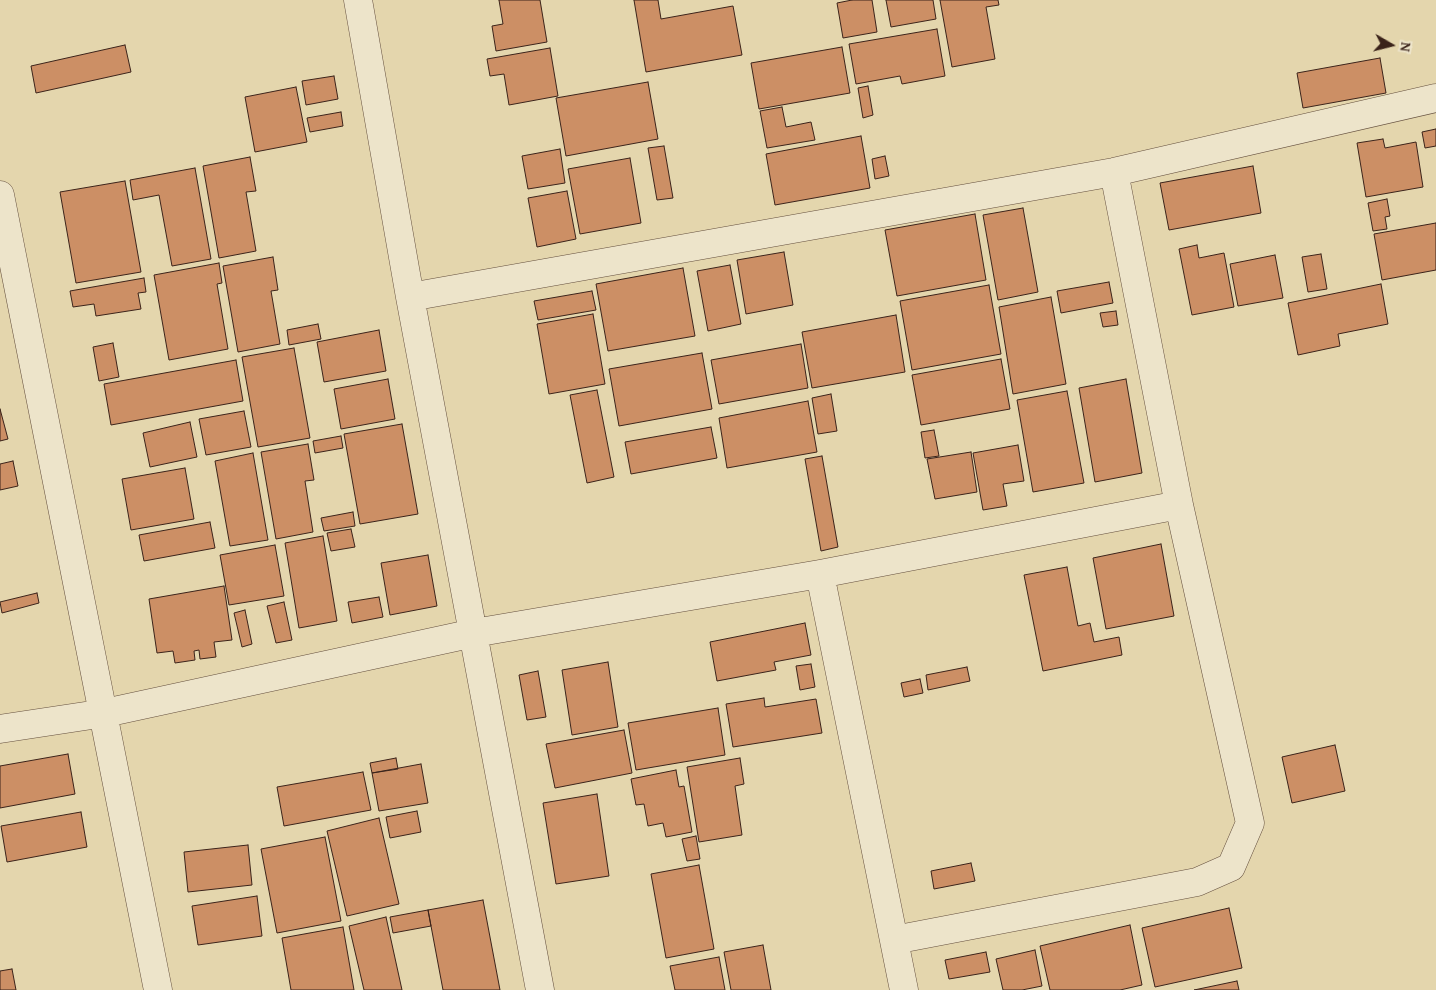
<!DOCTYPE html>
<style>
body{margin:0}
#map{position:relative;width:1436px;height:990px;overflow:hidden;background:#e4d6ad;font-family:"Gentium Book Plus",serif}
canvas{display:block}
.north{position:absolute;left:1366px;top:20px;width:50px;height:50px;-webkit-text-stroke:4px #ede4ca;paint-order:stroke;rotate:98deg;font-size:14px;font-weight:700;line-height:20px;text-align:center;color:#3b231a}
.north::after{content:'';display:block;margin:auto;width:18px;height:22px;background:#3b231a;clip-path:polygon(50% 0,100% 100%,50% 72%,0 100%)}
</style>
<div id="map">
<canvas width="1436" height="990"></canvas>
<div class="north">N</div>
</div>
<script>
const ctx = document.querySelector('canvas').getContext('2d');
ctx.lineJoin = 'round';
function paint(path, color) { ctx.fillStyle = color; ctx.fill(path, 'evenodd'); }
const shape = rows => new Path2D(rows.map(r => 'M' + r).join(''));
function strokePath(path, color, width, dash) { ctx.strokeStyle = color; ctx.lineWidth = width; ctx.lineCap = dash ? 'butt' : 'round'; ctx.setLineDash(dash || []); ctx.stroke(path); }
const building = shape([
 [499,0,540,0,547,42,496,51,492,26,503,24,499,0],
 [634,0,658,0,661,19,733,6,742,55,646,72,634,0],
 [852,0,872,0,877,32,843,38,837,3,852,0],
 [886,0,933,0,936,19,891,27,886,0],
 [940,0,998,0,999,5,986,7,995,59,952,67,940,0],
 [937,29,945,76,902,84,900,76,856,84,849,44,937,29],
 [125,45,131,72,36,93,31,66,125,45],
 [842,47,850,93,759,109,751,63,842,47],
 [550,48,558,96,509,105,504,74,490,76,487,59,550,48],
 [1380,58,1386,93,1303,108,1297,73,1380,58],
 [334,76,338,99,306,105,302,81,334,76],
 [648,82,658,139,566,156,556,98,648,82],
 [868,86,873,115,863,118,858,88,868,86],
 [296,87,307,142,255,152,245,97,296,87],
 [782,107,786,127,811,122,815,140,767,148,760,111,782,107],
 [341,112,343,126,310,132,307,118,341,112],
 [1436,129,1436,146,1425,148,1422,132,1436,129],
 [861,136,870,188,775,205,766,154,861,136],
 [1383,139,1385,148,1416,142,1423,187,1366,197,1357,143,1383,139],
 [664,146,673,198,657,200,648,148,664,146],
 [560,149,565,183,528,189,522,156,560,149],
 [885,156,889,176,875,179,872,159,885,156],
 [250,157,256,191,246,192,256,251,219,258,203,166,250,157],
 [630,158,641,223,580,234,568,169,630,158],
 [1253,166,1261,213,1169,230,1160,183,1253,166],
 [195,168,211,259,172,266,159,195,133,200,130,180,195,168],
 [125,181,141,272,76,283,60,192,125,181],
 [567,191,576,239,537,247,528,198,567,191],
 [1387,199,1390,216,1385,217,1387,229,1373,231,1368,203,1387,199],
 [1023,208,1038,292,998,300,983,215,1023,208],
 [975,214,986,280,897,296,885,230,975,214],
 [1436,223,1436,270,1382,280,1374,234,1436,223],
 [1197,245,1199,258,1224,253,1234,307,1192,315,1179,249,1197,245],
 [784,252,793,305,746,314,737,260,784,252],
 [1321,254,1327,289,1308,292,1302,257,1321,254],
 [1275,255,1283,298,1238,306,1230,264,1275,255],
 [273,257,278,290,271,291,280,344,238,352,223,266,273,257],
 [219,263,222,283,217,284,228,349,169,360,154,275,219,263],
 [730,265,741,324,708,331,697,271,730,265],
 [683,268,695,336,608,351,596,284,683,268],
 [144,278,146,292,138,293,141,309,96,316,94,304,73,307,70,291,144,278],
 [1109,282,1113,303,1061,313,1057,291,1109,282],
 [1381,284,1388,324,1338,334,1340,346,1298,355,1288,303,1381,284],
 [989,285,1001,354,912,370,900,301,989,285],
 [592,291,596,310,538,320,534,301,592,291],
 [1051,297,1066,384,1013,394,999,307,1051,297],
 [1116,311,1118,325,1103,327,1100,313,1116,311],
 [593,314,605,384,549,394,537,324,593,314],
 [896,315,905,372,812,388,802,332,896,315],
 [318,324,321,339,289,345,287,330,318,324],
 [379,330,386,371,324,382,317,342,379,330],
 [113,343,119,377,99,381,93,347,113,343],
 [801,344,808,388,719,404,711,360,801,344],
 [294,348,310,438,258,447,242,357,294,348],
 [702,353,712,409,619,426,609,369,702,353],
 [1001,359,1010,409,921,425,912,375,1001,359],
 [236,360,243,401,111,425,104,384,236,360],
 [388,379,395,419,341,429,334,389,388,379],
 [1126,379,1142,473,1095,482,1079,388,1126,379],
 [597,390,614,477,587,483,570,395,597,390],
 [1067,391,1084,483,1033,492,1017,400,1067,391],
 [831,394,837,431,818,434,812,398,831,394],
 [808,401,817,452,727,468,719,418,808,401],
 [0,409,8,439,0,441,0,409],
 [244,411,251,447,206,455,199,419,244,411],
 [190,422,197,457,150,467,143,433,190,422],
 [402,424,418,514,360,524,344,434,402,424],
 [711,427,717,458,631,474,625,442,711,427],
 [934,430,939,456,925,458,921,432,934,430],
 [341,436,343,448,315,453,313,441,341,436],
 [308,444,314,480,305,481,313,532,276,539,261,452,308,444],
 [1018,445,1024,481,1003,484,1007,506,983,510,973,453,1018,445],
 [971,452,977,492,935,499,927,459,971,452],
 [253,453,268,540,230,546,215,461,253,453],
 [822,456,838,547,821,551,805,459,822,456],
 [13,461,18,486,0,490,0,464,13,461],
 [185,468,194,519,131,530,122,479,185,468],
 [353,512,355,526,324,531,321,518,353,512],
 [210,522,215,548,144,561,139,535,210,522],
 [351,529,355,547,331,551,327,533,351,529],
 [323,536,337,621,299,628,285,543,323,536],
 [1161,544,1174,616,1106,629,1093,558,1161,544],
 [275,545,284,596,229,605,220,555,275,545],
 [428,555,437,606,390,615,381,563,428,555],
 [1067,567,1078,626,1090,623,1094,642,1119,637,1122,655,1043,671,1024,575,1067,567],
 [224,586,232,640,214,642,216,657,200,659,199,650,194,651,195,660,175,663,173,651,157,653,149,599,224,586],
 [37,593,39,603,2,613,0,602,37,593],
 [379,597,383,617,352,623,348,602,379,597],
 [284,602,292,640,276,643,267,606,284,602],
 [245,610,252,644,242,647,234,613,245,610],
 [805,623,811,655,774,662,776,670,717,681,710,642,805,623],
 [608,662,618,727,572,735,562,670,608,662],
 [811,664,815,687,800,690,796,666,811,664],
 [967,667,970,681,928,690,926,675,967,667],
 [538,671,546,717,527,720,519,675,538,671],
 [920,679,923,693,904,697,901,683,920,679],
 [764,698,765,707,816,699,822,733,733,747,726,704,764,698],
 [718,708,725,755,636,770,628,723,718,708],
 [624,730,632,773,555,788,546,744,624,730],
 [1335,745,1345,791,1292,803,1282,757,1335,745],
 [68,754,75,794,0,808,0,766,68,754],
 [396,758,398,769,372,773,370,763,396,758],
 [740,758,744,784,735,786,742,835,699,842,687,767,740,758],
 [421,764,428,803,379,811,372,773,421,764],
 [676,770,679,787,684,786,692,832,666,837,663,823,648,826,644,804,636,805,631,779,676,770],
 [363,772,371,810,284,826,277,787,363,772],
 [597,794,609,876,556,884,543,803,597,794],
 [417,811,421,832,390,838,386,817,417,811],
 [81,812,87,847,7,862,1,826,81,812],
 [379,818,399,904,347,916,327,831,379,818],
 [696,836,700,859,687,861,682,839,696,836],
 [325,837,341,921,277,933,261,849,325,837],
 [248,845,252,885,188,892,184,852,248,845],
 [971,863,975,881,934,889,931,871,971,863],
 [699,865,714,949,666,958,651,874,699,865],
 [257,896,262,936,198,945,192,906,257,896],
 [483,900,500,990,443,990,428,910,483,900],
 [1229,908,1242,968,1155,987,1142,928,1229,908],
 [428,910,431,926,393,933,390,917,428,910],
 [386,917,402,990,364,990,349,926,386,917],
 [1130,925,1142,985,1120,990,1050,990,1040,946,1130,925],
 [343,927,354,990,291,990,282,938,343,927],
 [763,945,771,990,731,990,724,952,763,945],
 [1035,950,1042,986,1022,990,1003,990,996,959,1035,950],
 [986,952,990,972,949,979,945,960,986,952],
 [719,957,725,990,675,990,670,966,719,957],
 [12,969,16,990,0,990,0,971,12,969],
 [1237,981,1239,990,1194,990,1237,981]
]);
paint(building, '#cc8f65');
strokePath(building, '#3b231a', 1);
const minor = shape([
 [358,0,410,297,540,990],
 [0,195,158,990],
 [410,297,1114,172,1436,98],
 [820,574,904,990],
 [0,729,105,713,474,633,820,574,1179,505],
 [894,940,1197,882,1231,867,1250,823,1179,505,1114,172]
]);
strokePath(minor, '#65503f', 29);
strokePath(minor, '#ede4ca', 28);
</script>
